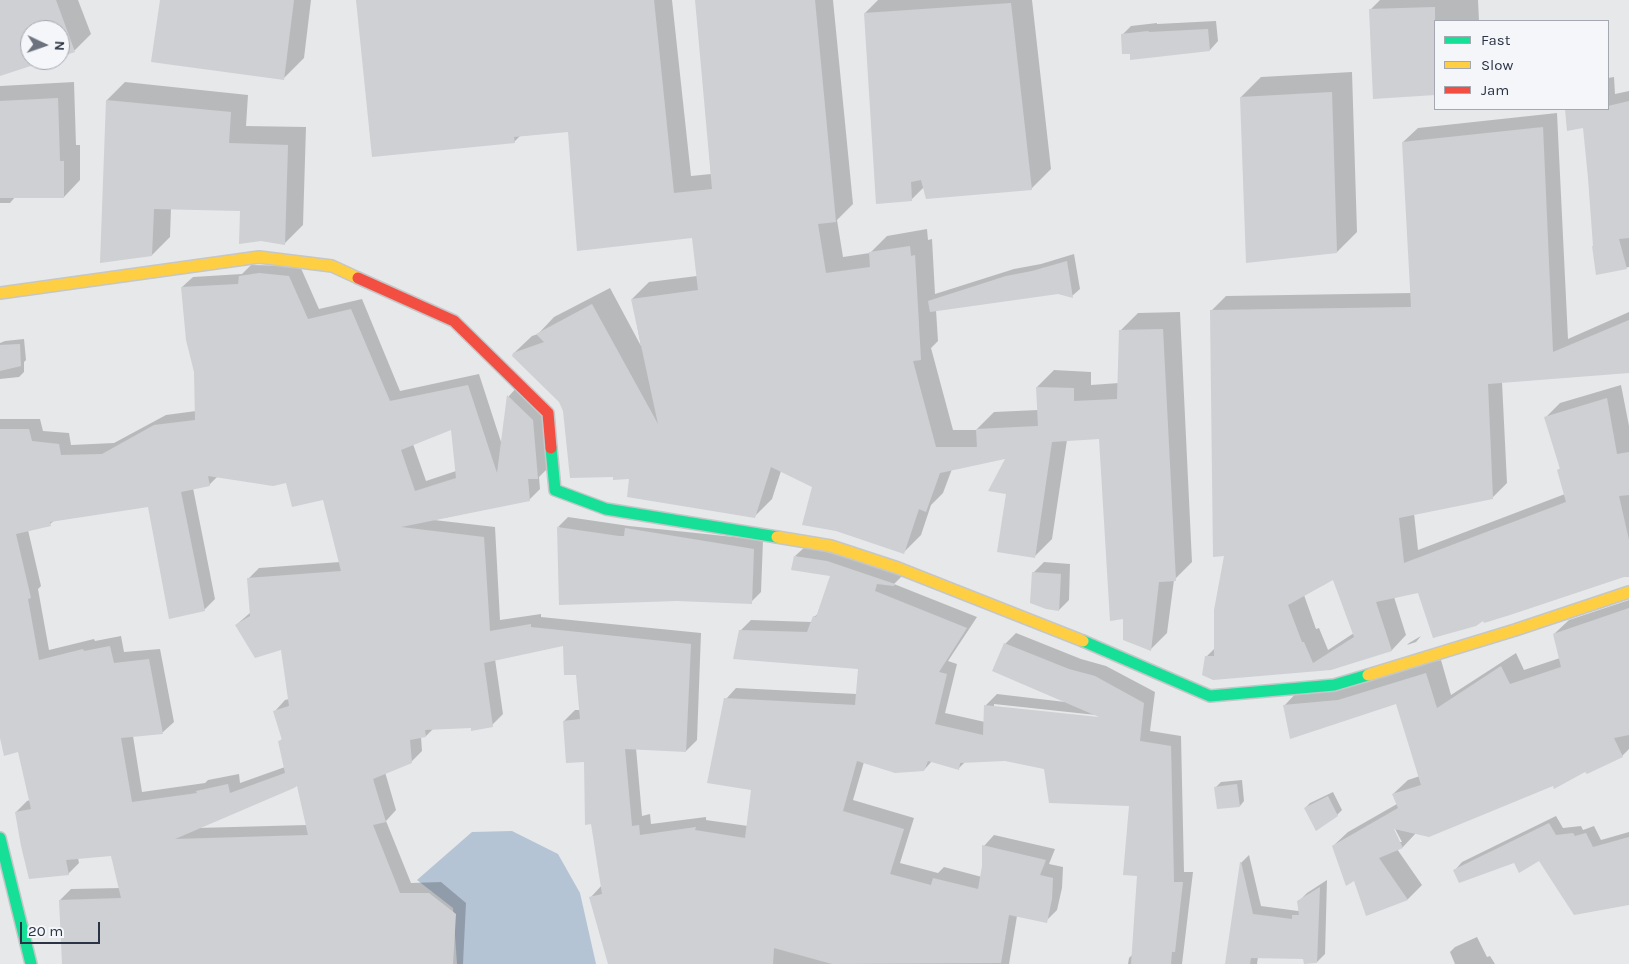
<!DOCTYPE html>
<style>
body{margin:0}
#map{position:relative;width:1629px;height:964px;overflow:hidden;background:#e6e8ea;font-family:Karla,sans-serif}
canvas{display:block}
.legend{position:absolute;left:1434px;top:20px;width:175px;height:90px;box-sizing:border-box;background:#f4f6f9;border:1px solid #a4a8b1;margin:0;padding:6px 9px;list-style:none;font-size:15px;color:#2b3445}
.legend li{display:flex;align-items:center;gap:10px;height:25px}
.legend b{width:25px;border:1px solid #a4a8b1}
.north{position:absolute;left:20px;top:20px;width:50px;height:50px;box-sizing:border-box;background:#f4f6f9;border:1px solid #a4a8b1;border-radius:50%;rotate:93deg;font-size:14px;font-weight:700;line-height:20px;text-align:center;color:#2b3445}
.north::after{content:'';display:block;margin:auto;width:18px;height:22px;background:#6c737f;clip-path:polygon(50% 0,100% 100%,50% 72%,0 100%)}
.scale{position:absolute;left:20px;top:922px;width:80px;height:22px;box-sizing:border-box;border:2px solid #2b3445;border-top:0;padding-left:6px;font-size:15px;line-height:18px;white-space:nowrap;color:#2b3445;-webkit-text-stroke:4px #f4f6f9;paint-order:stroke}
</style>
<div id="map">
<canvas width="1629" height="964"></canvas>
<ul class="legend">
<li><b style="height:6px;background:#16e098"></b>Fast</li>
<li><b style="height:6px;background:#ffcf43"></b>Slow</li>
<li><b style="height:6px;background:#f24e42"></b>Jam</li>
</ul>
<div class="north">N</div>
<div class="scale">20 m</div>
</div>
<script>
const ctx = document.querySelector('canvas').getContext('2d');
ctx.lineJoin = 'round';
function paint(path, color) { ctx.fillStyle = color; ctx.fill(path, 'evenodd'); }
const shape = rows => new Path2D(rows.map(r => 'M' + r).join(''));
function strokePath(path, color, width, dash) { ctx.strokeStyle = color; ctx.lineWidth = width; ctx.lineCap = dash ? 'butt' : 'round'; ctx.setLineDash(dash || []); ctx.stroke(path); }
paint(shape([
 [512,831,558,854,580,893,596,964,457,964,453,908,417,880,472,832]
]), '#b4c4d5');
paint(shape([
 [0,0,78,0,91,34,75,50,60,55,60,30,30,30,30,60,45,60,0,75],
 [161,0,311,0,304,58,284,78],
 [357,0,672,0,691,176,711,174,697,0,833,0,853,204,837,220,843,257,870,253,887,236,927,229,928,240,932,239,935,294,1014,269,1041,264,1074,254,1080,289,1072,296,1058,293,936,310,938,341,931,348,953,430,976,430,994,412,1038,410,1037,387,1054,370,1091,372,1091,385,1119,383,1121,330,1138,313,1180,312,1192,562,1174,580,1167,633,1150,650,1124,618,1100,438,1067,440,1052,539,1035,556,1007,493,1007,457,952,469,943,493,931,505,921,535,904,552,813,487,781,471,772,499,755,516,630,478,565,411,560,401,514,353,532,336,538,334,554,317,610,288,641,346,632,299,649,282,697,276,693,237,569,131,520,136,514,142],
 [878,0,1032,0,1051,169,1031,189,924,187,911,200,865,13],
 [1380,0,1478,0,1479,21,1435,21,1435,94,1374,98,1370,10],
 [1216,21,1218,41,1210,50,1131,53,1122,35,1131,26,1157,23,1157,24],
 [1352,72,1357,232,1337,252,1241,97,1261,77],
 [1614,77,1615,94,1629,91,1629,267,1597,273,1584,126,1568,129,1566,109,1608,109,1608,78],
 [74,82,76,145,80,145,80,180,64,197,16,196,10,203,0,203,0,86],
 [125,82,248,95,246,126,306,127,303,225,285,243,242,210,171,208,170,237,152,255,107,100],
 [1557,113,1568,339,1629,312,1629,372,1502,382,1507,483,1492,498,1414,513,1418,550,1565,494,1558,470,1561,468,1546,417,1560,403,1621,385,1629,426,1629,576,1624,576,1484,619,1419,591,1394,597,1406,635,1392,650,1331,668,1206,657,1215,648,1225,555,1212,310,1226,296,1412,293,1403,142,1418,128],
 [1333,579,1354,633,1328,650,1319,628,1316,629,1304,595],
 [251,265,300,266,319,309,362,299,400,391,479,374,502,445,509,396,519,385,543,409,549,467,539,477,540,489,529,500,434,520,495,527,500,620,541,614,541,617,701,633,697,740,686,751,636,748,642,816,650,814,651,824,706,817,706,820,748,826,752,789,726,699,736,688,857,694,859,668,740,631,751,620,812,622,814,617,820,612,832,575,795,556,806,546,904,574,894,584,977,617,948,661,957,664,945,713,985,722,986,705,997,694,1065,702,1005,644,1016,633,1081,659,1106,666,1155,692,1150,731,1181,736,1184,872,1193,872,1182,964,1128,964,1129,958,1133,954,1139,875,1131,804,1045,768,1005,760,966,761,959,768,932,761,924,770,864,762,853,800,914,818,900,863,938,873,944,867,982,877,984,846,994,835,1055,849,1049,864,1063,867,1062,888,1057,910,1046,921,1017,916,1009,964,619,964,591,897,602,885,585,761,564,721,575,710,580,710,577,674,565,644,495,659,503,714,492,725,433,729,426,736,421,737,422,751,411,762,385,772,396,810,386,821,411,883,441,882,466,903,463,964,63,964,60,900,71,889,120,888,112,855,78,858,79,863,68,874,16,812,27,801,30,800,19,750,0,732,0,419,40,419,43,431,69,433,71,445,114,443,166,415,196,411,195,372,182,287,193,277,242,274],
 [452,429,456,471,426,481,413,444],
 [218,476,287,481,324,498,340,562,259,568,248,579,251,612,236,625,282,648,289,699,285,700,275,711,283,738,280,741,285,767,240,783,239,774,208,780,205,783,142,792,133,736,163,732,174,722,160,649,124,652,121,636,95,641,94,639,49,650,38,589,41,586,28,530,50,524,55,520,149,505,204,610,215,599,193,488,209,485],
 [994,704,1105,716,1105,719,994,707],
 [298,785,307,825,197,828],
 [24,339,26,360,24,362,24,372,19,377,0,379,0,343,5,341],
 [568,517,629,526,763,540,761,592,751,602,558,527],
 [1044,562,1070,564,1069,600,1059,610,1033,573],
 [1629,600,1629,749,1622,756,1553,785,1416,833,1403,847,1397,849,1422,885,1408,899,1367,914,1355,879,1333,846,1348,832,1397,804,1393,794,1408,780,1420,776,1397,702,1284,706,1298,691,1441,660,1451,695,1516,653,1524,670,1560,658,1554,634,1569,620],
 [1392,823,1402,842,1399,842,1390,824],
 [1421,636,1416,642,1407,645,1409,643],
 [1242,780,1244,801,1240,806,1216,787,1221,782],
 [1333,792,1342,810,1337,815,1305,808,1310,803],
 [1556,816,1563,828,1581,826,1583,830,1594,826,1601,840,1629,832,1629,903,1540,859,1455,870,1462,862],
 [1249,855,1261,906,1298,911,1300,910,1299,901,1307,893,1327,880,1325,954,1317,962,1304,958,1258,957,1257,964,1226,964,1241,863],
 [1477,937,1487,957,1490,956,1495,964,1455,964,1450,952,1455,947]
]), '#0003');
paint(shape([
 [0,0,56,0,75,52,60,57,60,30,30,30,30,60,49,60,0,76],
 [160,0,294,0,284,80,151,62],
 [356,0,654,0,674,193,712,189,695,0,815,0,836,222,818,224,826,273,870,267,869,252,910,246,911,256,915,255,921,360,913,361,936,447,977,447,976,429,1038,426,1036,387,1074,388,1074,401,1117,399,1119,330,1163,329,1176,581,1159,582,1151,651,1123,640,1123,619,1110,621,1099,439,1052,442,1035,558,997,552,1006,494,988,491,1005,459,940,473,926,512,919,509,904,554,836,531,802,525,812,487,771,467,755,518,627,497,629,479,613,480,613,477,570,478,563,411,559,402,512,356,513,353,544,342,536,334,592,304,658,424,631,299,698,290,692,238,577,251,568,132,514,137,515,143,372,157],
 [1011,3,1032,190,926,199,921,180,911,182,912,201,876,204,864,13],
 [1435,7,1435,95,1373,99,1369,9],
 [1208,29,1210,51,1130,60,1130,54,1122,54,1121,34,1148,31,1149,32],
 [1332,92,1337,253,1246,263,1240,97],
 [58,98,60,161,64,161,64,198,0,198,0,101],
 [106,100,231,112,229,143,288,145,285,245,261,241,239,244,240,211,154,209,152,256,100,263],
 [1629,101,1629,238,1619,239,1627,269,1596,275,1592,246,1593,246,1588,178,1583,128,1567,131,1565,109,1608,109,1608,106],
 [1543,127,1553,352,1629,320,1629,373,1488,384,1493,499,1399,518,1404,563,1566,502,1557,470,1560,469,1544,417,1607,398,1617,454,1629,452,1629,495,1619,496,1629,540,1629,577,1624,577,1510,615,1484,623,1483,621,1476,626,1433,638,1418,593,1376,602,1392,651,1331,670,1213,680,1202,675,1205,656,1214,656,1214,610,1224,556,1213,557,1210,310,1411,307,1402,142],
 [1333,580,1354,637,1313,663,1304,642,1302,642,1288,605],
 [1067,261,1073,298,1058,294,930,312,928,301,1006,276,1032,271],
 [259,273,289,276,308,319,351,309,390,401,468,385,497,473,507,395,533,420,538,479,528,479,530,501,401,527,484,537,490,631,531,624,531,627,691,644,686,752,625,749,632,826,639,825,640,835,696,827,695,830,745,838,751,790,707,783,724,698,855,705,858,669,733,659,739,630,807,632,813,616,816,617,830,576,791,570,794,556,827,561,895,584,894,586,877,584,875,591,967,628,939,672,947,674,935,724,983,735,984,705,1099,717,992,671,1004,643,1069,669,1095,676,1144,703,1140,741,1171,746,1174,882,1183,882,1175,952,1172,952,1171,964,1131,964,1137,876,1123,875,1129,806,1049,803,1044,769,1005,761,960,763,959,770,928,761,924,771,895,773,857,761,843,811,904,829,890,874,931,885,933,878,978,889,982,866,982,845,1046,860,1040,875,1053,878,1052,899,1047,923,1009,915,1001,963,832,964,774,948,773,964,608,964,589,897,602,894,591,824,585,825,584,762,566,763,563,721,580,719,576,675,564,675,563,646,484,663,493,727,471,731,471,728,425,730,426,737,410,740,412,763,373,779,386,822,373,825,400,893,429,893,456,914,453,964,62,964,59,900,121,898,111,856,66,860,69,875,29,879,21,846,15,812,31,809,18,752,4,756,0,738,0,429,29,429,32,441,59,444,61,455,102,454,154,425,195,420,194,372,186,340,181,287,238,284,239,276],
 [451,430,456,478,415,491,401,450],
 [208,476,273,486,286,483,292,507,323,500,341,571,247,578,250,616,235,625,255,658,281,650,289,706,273,711,282,740,278,741,285,773,230,793,228,784,196,791,197,793,132,802,121,738,163,734,149,659,114,663,110,646,84,651,83,649,39,660,28,599,31,598,16,534,51,526,50,522,148,507,169,619,205,611,181,492,210,486],
 [297,786,308,835,175,839,294,788],
 [20,344,21,366,0,371,0,345],
 [557,527,619,536,624,536,625,528,754,549,752,604,677,601,559,605],
 [1032,572,1061,574,1059,611,1046,609,1030,603],
 [1629,608,1629,735,1614,738,1623,757,1587,774,1585,772,1554,789,1553,786,1429,837,1394,829,1403,848,1379,858,1408,900,1366,916,1354,881,1346,886,1332,846,1398,808,1392,794,1421,785,1396,704,1290,739,1283,705,1338,700,1426,673,1437,708,1501,666,1510,684,1561,667,1553,634],
 [1237,784,1240,807,1217,809,1214,787],
 [1328,796,1338,816,1316,831,1304,808],
 [1549,823,1556,835,1573,833,1575,836,1586,833,1593,847,1629,837,1629,905,1574,915,1539,861,1519,873,1514,863,1459,883,1453,870],
 [1240,862,1241,862,1253,914,1292,919,1292,915,1299,915,1297,901,1320,887,1317,963,1304,964,1303,959,1251,958,1250,964,1225,964]
]), '#ced0d3');
const fast = shape([
 [551,448,555,490,606,509,777,537],
 [1083,641,1210,696,1334,685,1368,675],
 [0,838,31,964]
]);
const slow = shape([
 [0,293,259,257,332,266,358,278],
 [777,537,831,546,898,568,1083,641],
 [1368,675,1515,630,1629,592]
]);
const jam = shape([
 [358,278,454,321,548,413,551,448]
]);
strokePath(fast, '#c4c6c8', 14);
strokePath(slow, '#c4c6c8', 14);
strokePath(jam, '#c4c6c8', 14);
strokePath(fast, '#16e098', 11);
strokePath(slow, '#ffcf43', 11);
strokePath(jam, '#f24e42', 11);
</script>
